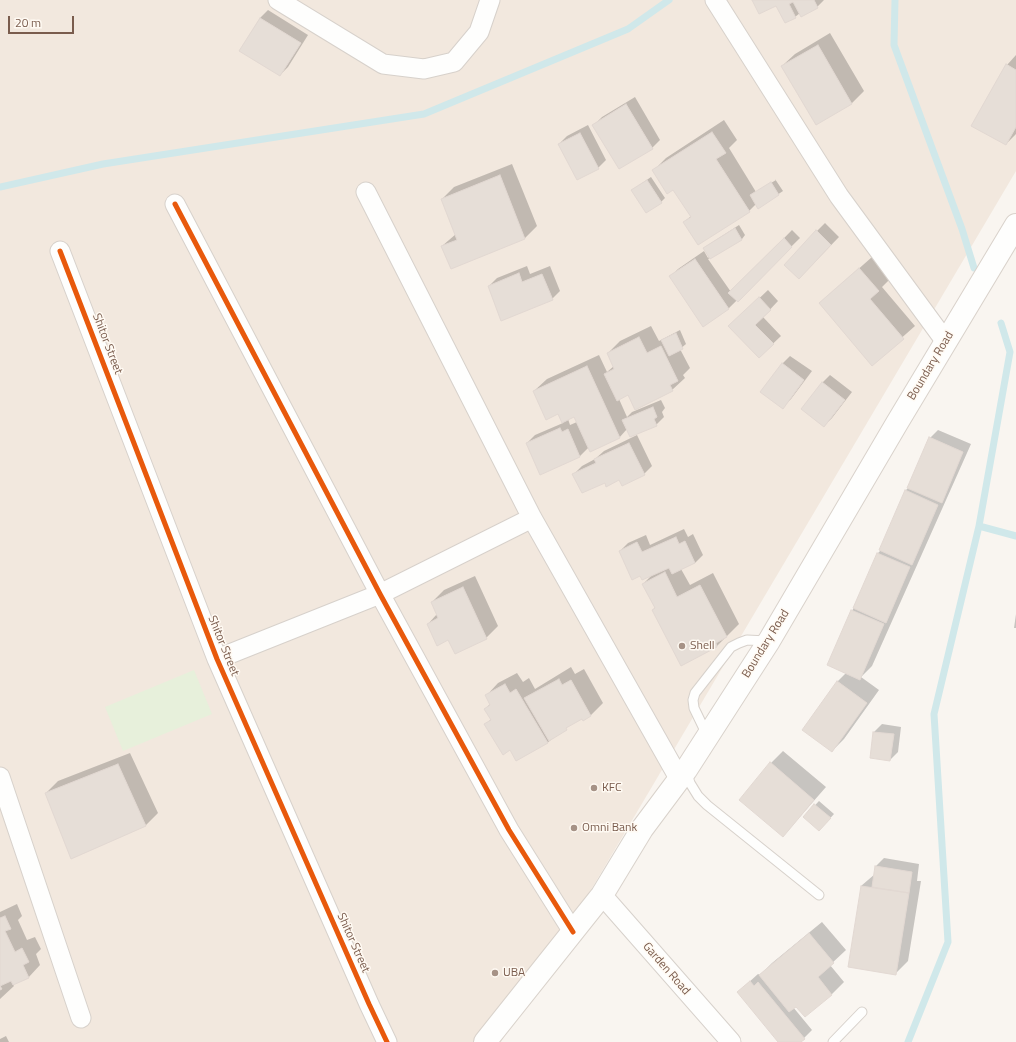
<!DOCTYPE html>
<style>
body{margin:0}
#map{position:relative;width:1016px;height:1042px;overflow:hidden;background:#f9f5f0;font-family:"Titillium Web",sans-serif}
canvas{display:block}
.scale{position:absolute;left:8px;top:16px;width:66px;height:18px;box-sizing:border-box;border:2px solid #7a5c4d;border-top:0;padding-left:5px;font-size:12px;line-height:14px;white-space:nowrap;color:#7a5c4d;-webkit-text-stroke:3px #fffaf3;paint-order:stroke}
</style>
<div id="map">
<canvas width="1016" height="1042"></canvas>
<div class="scale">20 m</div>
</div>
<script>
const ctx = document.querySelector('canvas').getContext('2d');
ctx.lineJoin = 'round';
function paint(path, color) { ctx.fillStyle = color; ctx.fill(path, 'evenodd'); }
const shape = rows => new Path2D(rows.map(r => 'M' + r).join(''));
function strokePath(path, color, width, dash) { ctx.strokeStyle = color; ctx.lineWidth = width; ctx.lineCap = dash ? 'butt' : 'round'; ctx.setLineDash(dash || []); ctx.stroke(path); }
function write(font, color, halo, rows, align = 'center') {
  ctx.font = font + ' "Titillium Web",sans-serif'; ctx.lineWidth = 3; ctx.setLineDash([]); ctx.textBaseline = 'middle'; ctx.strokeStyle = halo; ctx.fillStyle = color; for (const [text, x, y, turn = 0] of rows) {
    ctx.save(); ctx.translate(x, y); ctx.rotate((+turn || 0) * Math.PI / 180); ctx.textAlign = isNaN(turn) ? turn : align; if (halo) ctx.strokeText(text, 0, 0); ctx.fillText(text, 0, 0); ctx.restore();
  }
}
paint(shape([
 [0,0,1016,0,1016,171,501,1042,0,1042]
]), '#f2e8de');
paint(shape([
 [194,670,212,714,123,751,105,707]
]), '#e7f0db');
paint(shape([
 [753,0,824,0,817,7,800,13,795,17,776,4],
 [268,10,308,35,288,67,280,75,241,50,260,18],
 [830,33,864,91,852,103,816,124,782,66,795,54],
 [1016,55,1016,134,1006,144,1007,65],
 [635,97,660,140,652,148,594,125,602,117],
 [724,120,737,140,729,148,756,192,776,180,775,179,783,191,759,207,756,204,749,211,698,244,684,222,691,216,673,188,654,170,666,158],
 [588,125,606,160,598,168,559,144,567,136],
 [512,164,537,226,525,238,451,268,442,246,456,234,442,199,454,187],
 [651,177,665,198,661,202,632,190],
 [825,223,839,237,807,270,817,231],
 [739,225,745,235,742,239,708,259,731,292,792,230,800,238,728,309,670,277,678,269,704,251,708,258,709,257,704,248,708,245],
 [872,257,891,278,882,287,915,326,872,364,820,303],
 [527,266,530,274,550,266,560,291,552,299,489,286,497,278],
 [768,290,778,301,763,317,781,336,759,357,730,326],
 [651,326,659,341,680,330,686,344,680,349,690,368,683,375,685,378,672,390,635,408,628,394,619,399,627,417,632,412,661,400,665,408,662,412,664,417,656,425,627,429,619,438,589,447,580,456,527,443,535,435,563,423,559,413,534,391,547,379,599,355,607,372,614,366,608,353,620,341],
 [574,416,577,422,570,425,568,419],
 [790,356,812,371,791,399,783,407,782,364],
 [830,375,852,392,832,418,824,426,822,383],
 [938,430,971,444,872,666,861,677,879,690,844,739,832,751,803,730,838,681,846,673,828,665,878,553,881,550,906,490,908,488,930,438],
 [637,435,652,466,644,474,605,481,574,474,582,466,595,459,604,451],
 [684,529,688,537,693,534,703,555,695,563,681,569,690,585,713,573,739,624,717,646,681,664,653,610,655,607,643,584,653,574,640,575,620,551,628,543,646,535,650,545],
 [475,576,498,626,486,638,449,639,428,624,437,614,432,602,444,590],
 [1016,614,1016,628,1014,628],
 [571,667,575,674,584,669,603,703,591,715,584,719,582,718,572,723,547,743,510,749,486,724,491,719,485,709,491,703,486,696,498,683,517,673,523,682,529,678,535,689],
 [882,724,901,727,898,752,890,760,874,732],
 [783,751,826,787,783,836,740,800,771,763],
 [130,753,158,813,146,825,72,858,46,793,58,781],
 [819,801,834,814,823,826,804,817],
 [884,858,919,864,917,881,921,881,908,961,896,973,861,886,875,874,876,866],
 [17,904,22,916,18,920,27,940,35,937,41,949,36,954,40,965,28,978,13,984,14,986,0,999,0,912],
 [822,922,846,950,830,965,844,982,832,994,805,1016,796,1005,793,1007,812,1030,800,1042,780,1042,738,992,758,974,760,975,772,963],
 [6,1036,9,1042,0,1042,0,1039]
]), '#0003');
strokePath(shape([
 [895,0,894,45,962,229,974,268],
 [0,187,103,164,424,114,628,29,669,0],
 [979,526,1016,536],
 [908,1042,948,942,934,714,979,526,1010,352,1001,323]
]), '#d0e8ea', 7);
const building = shape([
 [752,0,814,0,818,8,801,17,793,2,789,4,796,18,785,23,776,6,759,14,752,0],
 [260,18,301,43,280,76,239,51,260,18],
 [818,45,852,104,816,125,781,66,818,45],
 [1006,64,1016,70,1016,127,1006,145,971,126,1006,64],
 [626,104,653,149,619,169,592,125,626,104],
 [712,132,726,153,716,159,750,212,698,245,683,222,691,217,673,190,667,194,652,170,712,132],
 [580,133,599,169,577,180,558,144,580,133],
 [500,175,525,239,451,269,441,246,457,240,441,199,500,175],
 [647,180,662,203,646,213,631,190,647,180],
 [771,182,779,195,758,209,750,195,771,182],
 [735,228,742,240,710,259,703,248,735,228],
 [816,230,831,245,799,279,784,265,816,230],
 [784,238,792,247,738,302,728,293,784,238],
 [695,259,729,309,703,327,669,276,695,259],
 [859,268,879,291,870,299,904,339,872,366,819,303,859,268],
 [519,273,522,282,542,274,553,300,501,321,488,286,519,273],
 [759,297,771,310,755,325,774,344,759,358,728,326,759,297],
 [676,333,683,349,669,356,661,340,676,333],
 [639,337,647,353,661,346,678,381,670,385,673,391,635,410,628,395,617,401,604,374,614,369,607,353,639,337],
 [782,363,804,380,783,409,760,392,782,363],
 [587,366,620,438,590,452,574,417,562,423,558,414,546,420,533,391,587,366],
 [822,382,845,400,824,427,801,409,822,382],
 [653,407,657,417,654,419,657,426,630,437,622,420,653,407],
 [560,428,562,432,568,429,580,457,540,475,526,443,560,428],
 [929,437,963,452,942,503,907,488,929,437],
 [629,443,645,475,622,486,619,480,606,487,605,483,582,493,572,474,596,463,594,459,629,443],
 [905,490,938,505,912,565,879,550,905,490],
 [676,537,679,544,685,541,695,563,672,574,669,568,642,580,640,576,632,580,619,551,637,542,642,552,676,537],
 [877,553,910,567,886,623,853,608,877,553],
 [665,572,677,597,700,585,727,637,716,643,717,647,681,666,652,610,655,608,642,584,665,572],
 [463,587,487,639,455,654,448,640,437,646,427,624,438,618,431,602,463,587],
 [851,610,884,624,860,680,827,665,851,610],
 [559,679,562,685,571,680,591,716,583,721,582,719,566,728,567,730,549,741,524,698,559,679],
 [837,681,867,703,832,752,802,730,837,681],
 [505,684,510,693,516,689,548,743,516,761,510,750,503,755,484,724,491,720,484,709,490,705,485,695,505,684],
 [873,732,894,734,890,761,870,758,873,732],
 [770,762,814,800,783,837,739,800,770,762],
 [118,764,146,826,71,859,45,793,118,764],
 [814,804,831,818,819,831,803,817,814,804],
 [875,866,912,872,909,893,872,887,875,866],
 [861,886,909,893,896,975,848,967,861,886],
 [5,916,11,929,5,931,15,952,22,948,29,962,23,965,29,978,13,985,11,981,0,986,2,989,0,990,0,918,5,916],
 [809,933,834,963,818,977,832,995,805,1017,796,1007,789,1012,759,975,809,933],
 [750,981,754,986,758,982,805,1039,801,1042,778,1042,737,992,750,981]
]);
paint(building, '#e6ded7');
strokePath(building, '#e2d8d2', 1);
const lane = shape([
 [707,735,694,708,693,700,695,693,731,647,739,643,747,640,767,641],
 [686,771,690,783,698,796,707,805,819,895],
 [833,1042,862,1012]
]);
const street = shape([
 [278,0,383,64,424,69,454,62,479,32,490,0],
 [715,0,839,196,946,342],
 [366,192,532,518,680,780],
 [175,204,380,594,509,830,573,932],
 [60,251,217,659,369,1004,387,1042],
 [217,659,380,594,532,518],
 [0,777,81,1018],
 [602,895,731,1042]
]);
const secondary = shape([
 [485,1042,602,895,642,829,686,770,769,641,897,423,1016,225]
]);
strokePath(lane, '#d7d1cb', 11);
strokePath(street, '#d7d1cb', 21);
strokePath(secondary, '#d9d2cb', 24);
strokePath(lane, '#fefefd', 9);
strokePath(street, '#fefefd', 19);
strokePath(secondary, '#fefefd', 22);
strokePath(shape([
 [175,204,380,594,509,830,573,932],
 [60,251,217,659,369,1004,387,1042]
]), '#e8590c', 5);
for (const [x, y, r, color] of [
 [682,646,4,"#a69286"],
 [594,788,4,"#a69286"],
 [574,828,4,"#a69286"],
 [495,973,4,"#a69286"]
]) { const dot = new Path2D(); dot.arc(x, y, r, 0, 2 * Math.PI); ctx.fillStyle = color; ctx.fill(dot); strokePath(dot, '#fffaf3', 1.5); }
write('12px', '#7a5c4d', '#fffaf3', [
 ["Shitor Street",107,344,69],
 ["Boundary Road",931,366,-59],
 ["Boundary Road",766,644,-58],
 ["Shitor Street",223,646,68],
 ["Shitor Street",353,943,66],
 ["Garden Road",666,969,49]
]);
write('12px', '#7a5c4d', '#fffaf3', [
 ["Shell",690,646],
 ["KFC",602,788],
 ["Omni Bank",582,828],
 ["UBA",503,973]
], 'left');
</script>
